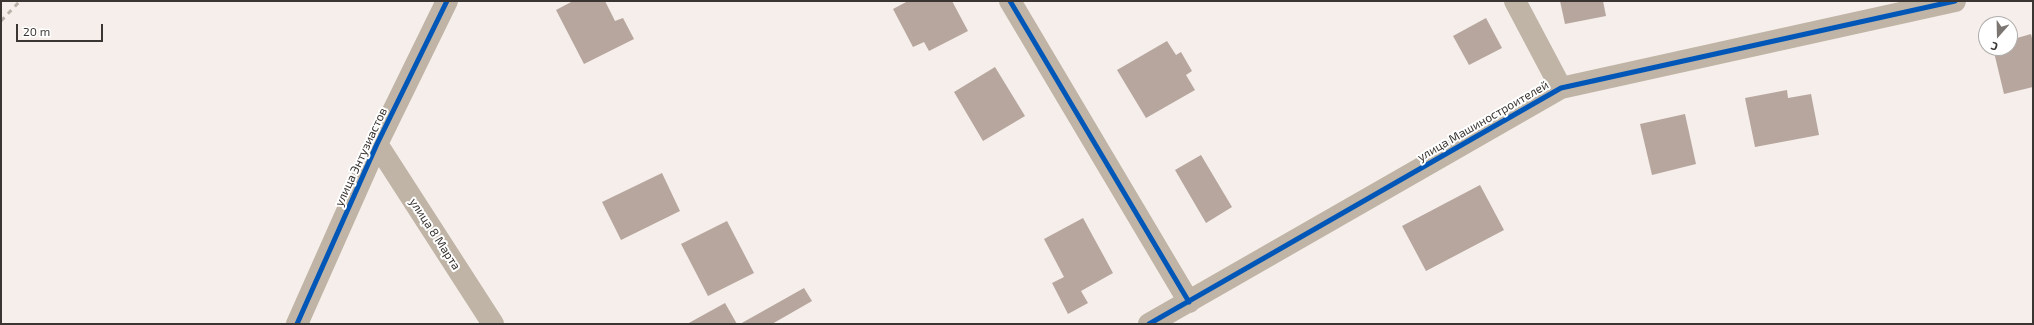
<!DOCTYPE html>
<meta charset="utf-8">
<style>
body{margin:0}
#map{position:relative;width:2034px;height:325px;overflow:hidden;background:#f6eeea;font-family:"Exo 2",sans-serif}
canvas{display:block}
.frame{position:absolute;inset:0;border:2px solid #3a3532;pointer-events:none}
.north{position:absolute;left:1978px;top:16px;width:40px;height:40px;box-sizing:border-box;background:#fff;border:1px solid #b0aead;border-radius:50%;rotate:200deg;font-size:11px;font-weight:700;line-height:16px;text-align:center;color:#3a3532}
.north::after{content:'';display:block;margin:auto;width:14px;height:18px;background:#7c7672;clip-path:polygon(50% 0,100% 100%,50% 72%,0 100%)}
.scale{position:absolute;left:16px;top:24px;width:87px;height:18px;box-sizing:border-box;border:2px solid #3a3532;border-top:0;padding-left:5px;font-size:12px;line-height:14px;white-space:nowrap;color:#3a3532;-webkit-text-stroke:3px #fff;paint-order:stroke}
</style>
<div id="map">
<canvas width="2034" height="325"></canvas>
<div class="frame"></div>
<div class="north">С</div>
<div class="scale">20 m</div>
</div>
<script>
const ctx = document.querySelector('canvas').getContext('2d');
ctx.lineJoin = 'round';
function paint(path, color) { ctx.fillStyle = color; ctx.fill(path, 'evenodd'); }
const shape = rows => new Path2D(rows.map(r => 'M' + r).join(''));
function strokePath(path, color, width, dash) { ctx.strokeStyle = color; ctx.lineWidth = width; ctx.lineCap = dash ? 'butt' : 'round'; ctx.setLineDash(dash || []); ctx.stroke(path); }
function write(font, color, halo, rows, align = 'center') {
  ctx.font = font + ' "Exo 2",sans-serif'; ctx.lineWidth = 4; ctx.setLineDash([]); ctx.textBaseline = 'middle'; ctx.strokeStyle = halo; ctx.fillStyle = color; for (const [text, x, y, turn = 0] of rows) {
    ctx.save(); ctx.translate(x, y); ctx.rotate((+turn || 0) * Math.PI / 180); ctx.textAlign = isNaN(turn) ? turn : align; if (halo) ctx.strokeText(text, 0, 0); ctx.fillText(text, 0, 0); ctx.restore();
  }
}
paint(shape([
 [573,1,605,1,615,21,623,18,634,39,584,64,556,10],
 [908,1,952,1,968,31,929,51,924,42,913,47,893,9],
 [1560,1,1603,1,1606,16,1565,24],
 [1486,18,1502,48,1469,65,1453,36],
 [2031,34,2033,43,2033,87,2004,94,1993,48,2010,48,2010,40],
 [1167,41,1176,55,1181,52,1192,71,1186,75,1195,90,1146,118,1117,70],
 [995,67,1025,116,983,141,954,92],
 [1787,90,1788,98,1811,94,1819,135,1755,147,1745,98],
 [1685,114,1696,164,1652,175,1640,124],
 [1201,155,1232,207,1206,223,1175,170],
 [662,173,680,211,621,240,602,202],
 [1480,185,1504,230,1426,271,1402,226],
 [1083,218,1113,273,1081,291,1088,303,1068,314,1052,283,1064,277,1044,239],
 [727,221,754,273,708,296,681,244],
 [804,288,812,301,772,324,740,324],
 [725,303,737,324,687,324]
]), '#b6a69e');
strokePath(shape([
 [1010,1,1189,302],
 [1515,1,1561,88],
 [377,144,493,324],
 [297,324,377,144,447,1],
 [1149,324,1561,88,1955,1]
]), '#bfb4a6', 22);
strokePath(shape([
 [1,21,20,1]
]), '#bab2aa', 3, [5, 5]);
strokePath(shape([
 [1010,1,1189,302],
 [297,324,377,144,447,1],
 [1149,324,1561,88,1955,1]
]), '#0057b8', 5);
write('12px', '#3a3532', '#fff', [
 ["улица Машиностроителей",1483,121,-30],
 ["улица Энтузиастов",361,157,-65],
 ["улица 8 Марта",435,234,57]
]);
</script>
